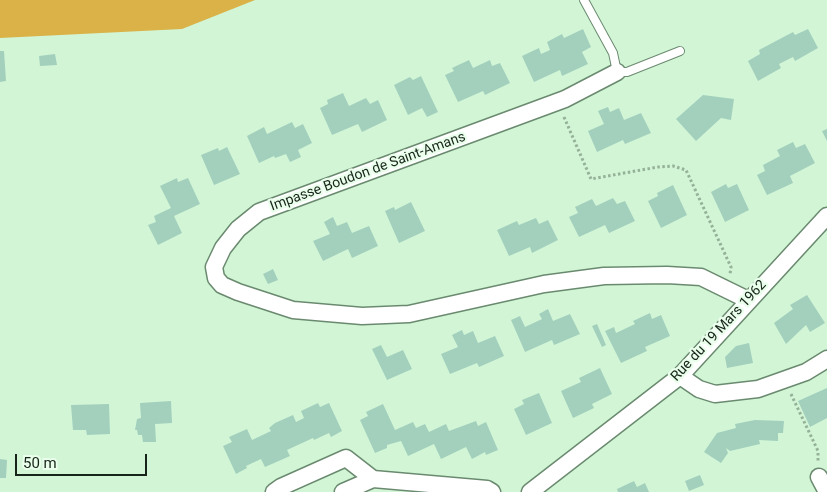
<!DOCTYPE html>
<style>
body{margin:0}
#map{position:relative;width:827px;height:492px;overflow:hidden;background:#d2f5d6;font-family:Roboto,sans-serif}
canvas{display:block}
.scale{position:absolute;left:15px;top:454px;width:132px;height:22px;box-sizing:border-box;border:2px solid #172419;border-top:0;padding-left:6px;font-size:15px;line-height:18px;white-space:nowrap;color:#172419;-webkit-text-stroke:4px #e9feeb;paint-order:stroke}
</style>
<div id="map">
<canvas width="827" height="492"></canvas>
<div class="scale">50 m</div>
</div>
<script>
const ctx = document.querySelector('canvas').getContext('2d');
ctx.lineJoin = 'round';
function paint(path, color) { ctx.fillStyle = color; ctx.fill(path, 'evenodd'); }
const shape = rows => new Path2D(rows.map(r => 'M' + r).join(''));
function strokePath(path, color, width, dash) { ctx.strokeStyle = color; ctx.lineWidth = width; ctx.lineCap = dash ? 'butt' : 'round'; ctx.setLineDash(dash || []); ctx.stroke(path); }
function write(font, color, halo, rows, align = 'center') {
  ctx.font = font + ' Roboto,sans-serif'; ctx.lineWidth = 4.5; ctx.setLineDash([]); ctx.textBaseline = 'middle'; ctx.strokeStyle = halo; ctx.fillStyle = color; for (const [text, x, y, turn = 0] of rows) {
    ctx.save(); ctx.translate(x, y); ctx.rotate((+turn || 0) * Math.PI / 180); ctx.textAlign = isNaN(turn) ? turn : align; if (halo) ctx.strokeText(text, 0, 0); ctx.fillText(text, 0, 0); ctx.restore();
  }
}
paint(shape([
 [0,0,255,0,182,29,0,38]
]), '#dab248');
paint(shape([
 [583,29,591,47,582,52,588,64,562,76,560,70,534,82,522,56,539,48,541,54,550,50,547,42,562,34,564,38],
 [808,29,818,48,795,61,793,57,779,64,781,68,758,81,748,61,760,54,759,50,793,32,795,35],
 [0,51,4,51,6,81,0,82],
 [55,54,57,65,40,66,39,56],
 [469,60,473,68,490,60,492,66,500,63,510,83,485,95,483,91,458,102,445,75,454,71,452,68],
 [421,76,438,112,427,117,422,108,408,115,394,85,410,77,413,80],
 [343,93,349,106,366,98,370,104,378,100,387,120,362,132,358,124,332,135,320,108,328,104,327,100],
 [703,95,734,99,731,120,721,118,696,141,676,119],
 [608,107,610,112,619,108,624,120,641,113,651,133,625,144,623,140,597,152,588,131,604,124,598,111],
 [292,122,295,128,303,124,312,143,298,150,301,157,290,162,286,154,275,158,274,156,259,163,247,136,264,127,267,134],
 [827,129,827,141,822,131],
 [793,142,796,148,805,144,815,163,790,176,793,183,767,195,757,175,765,171,763,165,780,156,777,150],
 [227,147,240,174,214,185,201,155,218,148,219,151],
 [177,178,178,182,188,178,200,204,174,216,182,233,158,245,148,225,156,222,154,216,171,208,160,186],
 [726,184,728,188,737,184,749,210,725,222,711,192],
 [673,185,687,215,661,228,648,201,658,196,657,193],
 [613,198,617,204,625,201,635,221,609,233,605,225,579,237,569,217,578,213,575,207,592,199,596,206],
 [411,202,425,231,399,243,385,211,394,207,395,210],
 [333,217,337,226,347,222,352,233,369,226,378,246,352,258,348,249,323,261,313,241,330,234,324,222],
 [536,218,539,224,548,220,558,240,532,253,530,247,509,256,497,230,517,221,519,225],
 [273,269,278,280,268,284,263,274],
 [807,295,825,323,810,332,806,325,786,344,774,323,793,309,790,305],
 [548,309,553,321,570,314,580,334,554,345,552,340,525,352,511,320,520,316,525,327,542,319,539,314],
 [650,313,652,319,661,315,670,336,645,347,647,351,621,363,605,331,614,327,616,333,635,324,633,321],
 [597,324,606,345,602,347,592,326],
 [462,330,464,335,473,331,478,343,495,336,504,356,479,367,477,363,450,374,441,354,458,347,452,335],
 [749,343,753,363,727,368,725,357,736,346],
 [381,345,387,357,403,350,412,369,387,380,372,349],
 [600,368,612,394,592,404,594,408,573,418,561,391,581,382,579,378],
 [827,388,827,418,810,427,798,401],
 [539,393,552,423,526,435,514,409,524,404,522,400],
 [171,401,172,423,155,424,156,442,143,442,142,435,138,435,137,430,135,430,137,419,141,418,140,403],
 [318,403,320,407,329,403,342,431,331,437,329,433,314,440,313,438,287,450,290,456,265,467,261,459,246,466,247,468,236,474,223,446,232,442,229,437,247,429,252,440,271,431,269,428,275,423,293,415,296,422,304,418,301,411],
 [109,404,110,434,87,435,86,430,73,430,71,405],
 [383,404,395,430,413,422,416,428,425,424,429,432,446,424,449,431,476,421,478,426,486,422,498,450,486,455,485,452,472,459,466,447,441,459,434,444,408,456,401,441,387,445,387,448,375,453,360,420,368,416,366,412],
 [755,420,784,421,783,433,778,433,778,441,759,440,760,444,730,451,726,448,728,453,721,463,704,452,717,433,736,428,735,424],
 [0,459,7,460,6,478,0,478],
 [700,475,704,485,689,491,685,481],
 [634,481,637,487,645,483,649,492,618,492,617,489]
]), '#a2d0bd');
const lane = shape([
 [584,0,613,53,617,72,627,72,680,51]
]);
const street = shape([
 [617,72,565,99,259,212,238,229,223,248,214,267,216,278,222,285,238,292,293,310,362,316,409,314,544,284,604,276,667,275,701,277,748,300],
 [680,376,699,389,715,394,758,389,806,372,827,359],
 [819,477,827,492],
 [274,492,281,487,346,458,373,479],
 [343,492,373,479,487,489,492,492],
 [530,492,680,376,827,216]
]);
strokePath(lane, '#6a8a6f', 10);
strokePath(street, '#6a8a6f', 19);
strokePath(shape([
 [564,117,591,179,658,167,673,166,686,170,731,267,730,274],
 [791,394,818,451,818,462]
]), '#95b198', 3, [2.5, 2.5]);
strokePath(lane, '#fff', 8);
strokePath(street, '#fff', 16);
write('14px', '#172419', '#e9feeb', [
 ["Impasse Boudon de Saint-Amans",368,172,-20],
 ["Rue du 19 Mars 1962",719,331,-47]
]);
</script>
